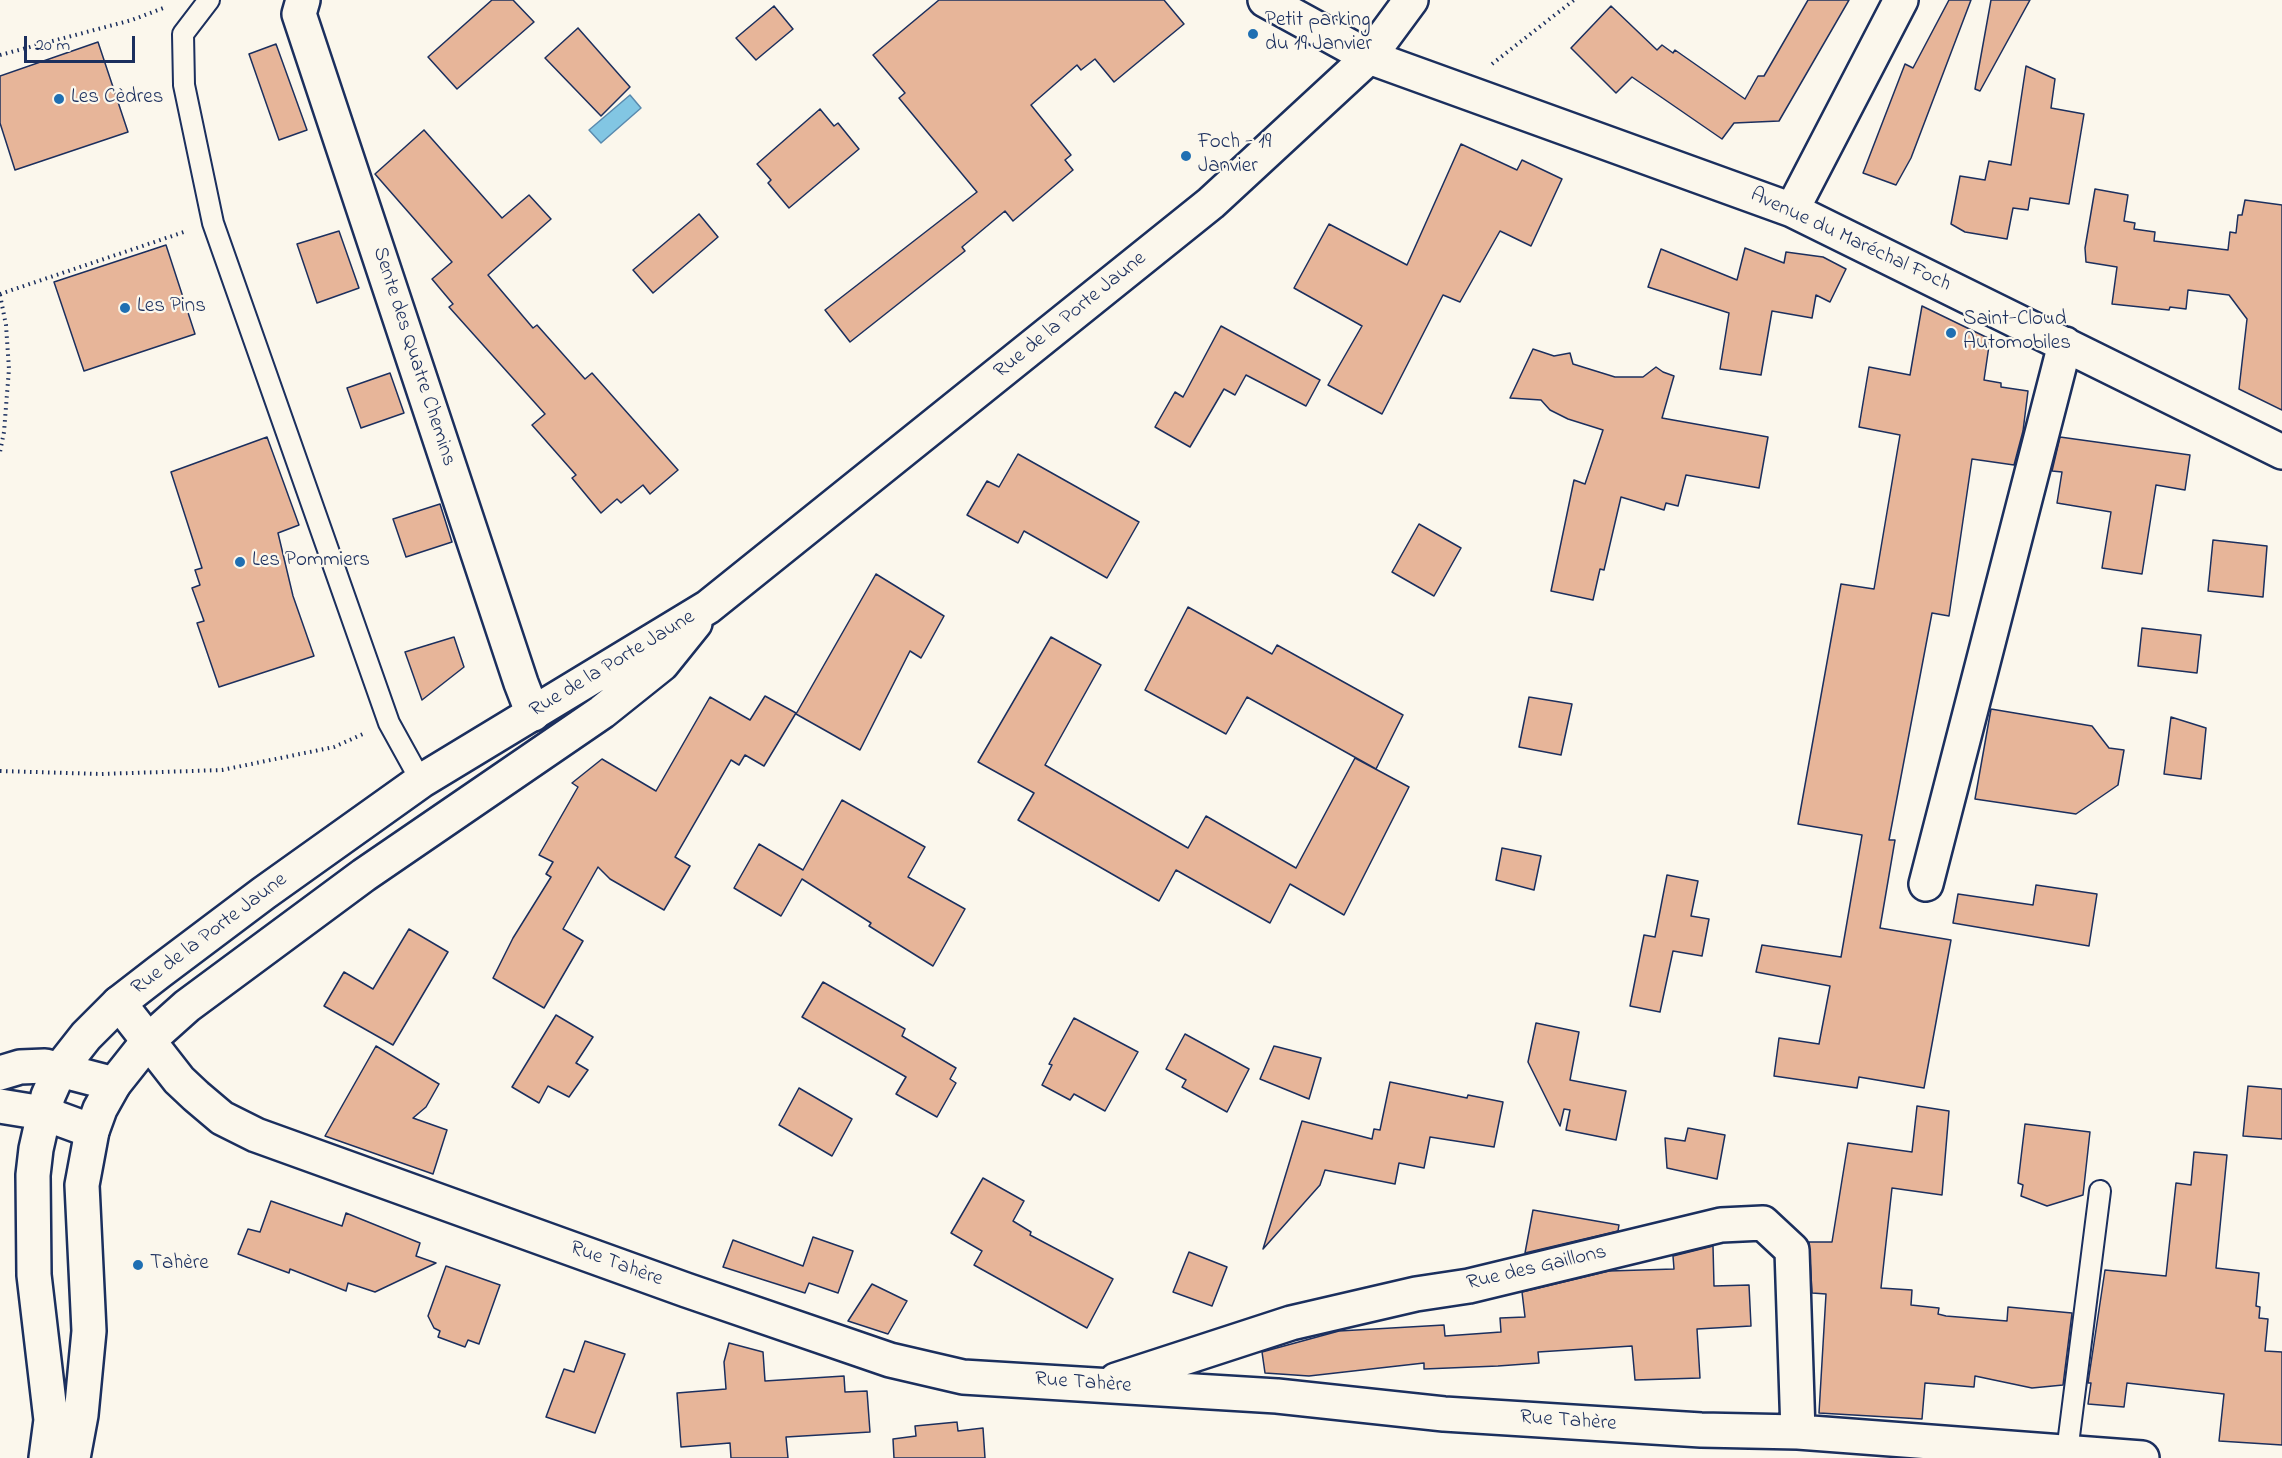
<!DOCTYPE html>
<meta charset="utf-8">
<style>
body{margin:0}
#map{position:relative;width:2282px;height:1458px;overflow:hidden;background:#fbf7ec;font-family:"Indie Flower",sans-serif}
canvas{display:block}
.scale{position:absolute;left:24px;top:36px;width:111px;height:27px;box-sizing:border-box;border:3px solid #1b2f5e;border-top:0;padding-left:8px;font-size:18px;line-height:21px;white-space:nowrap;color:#1b2f5e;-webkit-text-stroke:4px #fbf7ec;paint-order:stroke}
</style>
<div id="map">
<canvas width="2282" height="1458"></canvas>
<div class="scale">20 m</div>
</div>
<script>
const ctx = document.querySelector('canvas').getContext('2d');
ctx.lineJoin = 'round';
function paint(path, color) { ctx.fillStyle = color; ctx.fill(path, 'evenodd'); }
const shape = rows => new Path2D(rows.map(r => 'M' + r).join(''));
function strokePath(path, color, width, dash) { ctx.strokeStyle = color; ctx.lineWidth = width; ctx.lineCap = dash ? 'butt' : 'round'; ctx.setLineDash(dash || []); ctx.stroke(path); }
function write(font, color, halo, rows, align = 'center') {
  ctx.font = font + ' "Indie Flower",sans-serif'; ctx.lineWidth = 4.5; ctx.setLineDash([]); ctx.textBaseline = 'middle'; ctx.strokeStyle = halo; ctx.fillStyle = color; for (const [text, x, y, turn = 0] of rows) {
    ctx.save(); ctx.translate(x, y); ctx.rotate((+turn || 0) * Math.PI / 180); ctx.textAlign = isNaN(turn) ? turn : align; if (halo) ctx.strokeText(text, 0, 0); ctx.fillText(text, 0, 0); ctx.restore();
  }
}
const water = shape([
 [630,95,641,108,601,143,589,130,630,95]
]);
paint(water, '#82c6e3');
strokePath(water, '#598aae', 1.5);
const building = shape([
 [492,0,513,0,534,22,457,89,428,57,492,0],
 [939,0,1164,0,1184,24,1114,82,1095,59,1081,70,1077,65,1031,105,1071,155,1065,160,1073,170,1013,221,1005,211,962,247,965,251,850,342,825,310,977,192,899,98,905,93,873,55,939,0],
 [1808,0,1849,0,1779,121,1734,123,1722,139,1632,77,1616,93,1571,48,1611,6,1657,50,1662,45,1673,53,1675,50,1745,99,1758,76,1764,76,1808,0],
 [1949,0,1971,0,1911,158,1896,185,1863,173,1905,64,1913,68,1949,0],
 [1991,0,2030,0,1980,91,1975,89,1991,0],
 [774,6,793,29,756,60,736,38,774,6],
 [578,28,630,87,601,116,545,58,578,28],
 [98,42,128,132,15,170,0,123,0,76,98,42],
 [276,44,307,130,279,140,249,54,276,44],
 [2026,66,2055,79,2051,108,2084,114,2069,204,2030,198,2028,210,2013,208,2007,239,1965,232,1951,224,1960,176,1985,180,1989,161,2011,165,2026,66],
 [820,109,834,126,838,123,859,149,789,208,768,183,771,180,757,164,820,109],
 [424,130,502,218,529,195,551,219,488,275,533,328,537,325,585,379,592,373,678,470,650,494,643,485,621,503,617,499,601,513,572,478,576,475,532,425,545,414,449,307,453,304,432,279,452,262,375,174,424,130],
 [1461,144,1517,170,1522,160,1562,179,1531,246,1500,231,1460,302,1443,295,1382,414,1328,385,1362,326,1294,288,1329,224,1407,265,1461,144],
 [2095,189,2128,195,2124,221,2135,223,2134,229,2155,232,2154,241,2228,250,2230,232,2236,233,2238,215,2242,215,2245,200,2282,205,2282,410,2239,389,2247,319,2229,295,2188,290,2186,309,2170,307,2169,310,2112,304,2117,267,2086,262,2085,248,2095,189],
 [699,214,718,237,653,293,633,270,699,214],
 [339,231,359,288,317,303,297,244,339,231],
 [166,245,195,334,84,371,54,282,166,245],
 [1745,248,1784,263,1786,252,1823,257,1846,269,1830,302,1816,295,1812,318,1772,311,1761,375,1720,369,1729,313,1648,287,1661,249,1737,280,1745,248],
 [1922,306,1990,339,1984,380,2001,383,2001,387,2028,391,2023,431,2014,465,1972,459,1949,616,1932,613,1889,840,1895,840,1880,928,1951,940,1924,1088,1859,1077,1857,1088,1774,1076,1779,1038,1819,1044,1830,986,1756,972,1762,945,1841,957,1862,835,1798,824,1841,584,1874,589,1900,435,1859,427,1869,367,1910,375,1922,306],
 [1221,326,1320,380,1306,406,1246,375,1235,395,1224,389,1190,447,1155,427,1175,392,1183,397,1221,326],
 [1533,349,1554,356,1570,353,1573,364,1615,377,1643,377,1656,367,1663,372,1674,376,1662,418,1768,437,1759,488,1686,475,1678,506,1666,503,1664,510,1621,497,1604,570,1600,569,1593,600,1551,591,1574,480,1585,484,1603,430,1568,419,1550,410,1541,400,1510,398,1533,349],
 [390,373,404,413,361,428,347,388,390,373],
 [267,437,299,525,278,533,293,596,314,656,219,687,197,623,204,621,192,588,200,585,195,570,202,568,171,472,267,437],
 [2060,437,2190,455,2185,490,2156,485,2142,574,2102,568,2111,512,2057,503,2062,472,2052,471,2060,437],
 [1018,454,1139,522,1107,578,1024,531,1018,543,967,515,987,481,999,487,1018,454],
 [440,504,452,542,406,557,393,519,440,504],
 [1419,524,1461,548,1434,596,1392,572,1419,524],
 [2213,540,2267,546,2263,597,2208,591,2213,540],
 [876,574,944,616,921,658,910,651,860,750,796,714,876,574],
 [1188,607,1272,654,1277,645,1403,715,1376,769,1247,697,1226,734,1145,690,1188,607],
 [2142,628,2201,635,2197,673,2138,666,2142,628],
 [454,637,464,667,422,700,405,652,454,637],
 [1051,637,1101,665,1045,765,1188,848,1206,816,1296,868,1355,758,1409,787,1344,915,1290,884,1270,923,1176,870,1159,901,1018,820,1034,793,978,762,1051,637],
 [765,696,796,713,764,766,745,755,739,765,731,760,675,857,690,866,664,910,610,879,598,867,563,929,583,941,544,1008,493,978,513,938,551,877,546,874,553,862,539,855,578,787,572,783,602,759,656,791,710,697,750,720,765,696],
 [1529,697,1572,704,1561,755,1519,747,1529,697],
 [1991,709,2092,726,2109,748,2124,750,2118,785,2076,814,1975,799,1991,709],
 [2171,717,2206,728,2201,779,2164,774,2171,717],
 [842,800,925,847,908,877,965,909,933,966,869,926,871,923,802,879,781,916,734,888,759,844,803,870,842,800],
 [1502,848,1541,856,1534,890,1496,880,1502,848],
 [1667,875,1698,881,1691,916,1709,919,1702,956,1673,951,1660,1012,1630,1006,1644,935,1655,937,1667,875],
 [2036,885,2097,894,2089,946,1953,923,1958,894,2033,905,2036,885],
 [409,929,448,952,393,1045,324,1006,344,972,373,989,409,929],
 [823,982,905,1029,902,1036,956,1068,950,1079,956,1083,937,1117,896,1094,906,1077,802,1017,823,982],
 [556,1015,593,1037,576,1063,588,1070,569,1097,548,1086,539,1103,512,1087,556,1015],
 [1074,1018,1138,1052,1105,1111,1074,1094,1070,1100,1042,1085,1052,1065,1049,1064,1074,1018],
 [1536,1023,1579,1032,1570,1080,1626,1091,1616,1140,1566,1130,1570,1110,1564,1109,1560,1126,1528,1062,1536,1023],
 [1185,1034,1249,1069,1227,1112,1182,1087,1186,1080,1166,1069,1185,1034],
 [376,1046,439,1084,426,1107,413,1118,447,1130,433,1174,325,1136,376,1046],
 [1274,1046,1321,1058,1309,1099,1260,1079,1274,1046],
 [1390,1082,1467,1098,1468,1095,1503,1102,1494,1147,1430,1137,1424,1168,1399,1163,1395,1184,1325,1170,1320,1185,1263,1249,1302,1121,1372,1139,1374,1129,1380,1130,1390,1082],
 [2248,1086,2282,1089,2282,1139,2243,1136,2248,1086],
 [799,1088,852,1119,832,1156,779,1125,799,1088],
 [1917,1106,1949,1111,1942,1195,1892,1188,1881,1288,1912,1290,1911,1305,1939,1308,1938,1314,1946,1316,2007,1321,2008,1307,2072,1313,2063,1385,2032,1388,1975,1376,1974,1387,1925,1383,1922,1419,1819,1413,1826,1294,1812,1293,1809,1242,1832,1242,1848,1143,1912,1152,1917,1106],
 [2025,1124,2090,1132,2083,1195,2047,1206,2021,1196,2023,1185,2018,1183,2025,1124],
 [1688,1128,1725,1135,1717,1179,1667,1168,1665,1138,1685,1141,1688,1128],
 [2194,1152,2227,1155,2216,1268,2259,1273,2256,1306,2260,1307,2259,1318,2268,1319,2265,1351,2282,1352,2282,1445,2219,1441,2224,1394,2127,1383,2124,1407,2088,1404,2091,1383,2088,1383,2105,1270,2166,1276,2176,1183,2191,1185,2194,1152],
 [983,1178,1024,1201,1013,1221,1031,1232,1030,1235,1113,1279,1087,1328,974,1265,982,1251,951,1233,983,1178],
 [271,1201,342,1226,346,1213,420,1243,416,1256,436,1263,375,1292,348,1283,346,1291,290,1269,289,1273,238,1254,248,1229,260,1232,271,1201],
 [1533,1210,1619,1225,1618,1231,1525,1253,1533,1210],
 [813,1237,853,1251,838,1293,809,1283,805,1293,723,1267,733,1240,803,1266,813,1237],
 [1713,1246,1714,1286,1749,1285,1751,1326,1697,1329,1700,1378,1635,1380,1632,1346,1538,1352,1539,1363,1498,1366,1424,1369,1424,1363,1309,1376,1265,1373,1262,1352,1339,1331,1444,1325,1445,1336,1501,1332,1500,1318,1525,1317,1522,1292,1609,1271,1674,1269,1673,1256,1713,1246],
 [1189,1252,1227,1267,1212,1306,1173,1292,1189,1252],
 [446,1266,500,1285,479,1344,468,1340,465,1347,438,1337,440,1331,434,1328,428,1316,446,1266],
 [872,1284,907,1301,888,1334,848,1321,872,1284],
 [585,1341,625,1354,595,1433,546,1417,564,1369,574,1372,585,1341],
 [729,1343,763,1352,765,1381,844,1376,845,1392,867,1391,870,1432,786,1437,788,1458,731,1458,730,1443,681,1447,677,1393,726,1389,724,1362,729,1343],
 [957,1422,958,1431,983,1428,985,1458,894,1458,893,1439,916,1436,915,1426,957,1422]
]);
paint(building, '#e7b599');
strokePath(building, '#1b2f5e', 1.5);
const service = shape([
 [209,0,183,34,184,85,213,223,389,723,421,781],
 [2067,1452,2100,1191]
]);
const minor = shape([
 [303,0,299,14,521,683,533,714],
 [1265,0,1369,57,1792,210,2282,452],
 [1792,210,1901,0],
 [1926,884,2065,344],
 [119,1003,179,1080,196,1096,222,1118,256,1135,686,1290,890,1360,963,1377,1277,1396,1444,1414,1701,1430,1798,1432,2142,1458],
 [1116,1380,1291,1323,1416,1294,1469,1286,1721,1225,1763,1223,1792,1250,1798,1432]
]);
const tertiary = shape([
 [0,1073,20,1067,45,1066,114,1084],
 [0,1106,43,1113,92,1131]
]);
const secondary = shape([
 [46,1458,51,1420,34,1275,33,1175,36,1149,48,1096,60,1069,86,1036,119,1003,159,972,264,893,421,781,708,607,1211,203,1369,57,1411,0],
 [73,1458,81,1415,89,1331,82,1185,92,1131,100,1109,114,1084,149,1040,187,1006,364,875,602,712,662,664,695,623]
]);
strokePath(service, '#1b2f5e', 24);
strokePath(minor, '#1b2f5e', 38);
strokePath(tertiary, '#1b2f5e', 38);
strokePath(secondary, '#1b2f5e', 38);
strokePath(shape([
 [0,55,132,20,166,7],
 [1492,64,1574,0],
 [0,294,187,231],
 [0,295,6,325,9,369,4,432,0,452],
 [0,771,101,774,222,770,334,747,363,734]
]), '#1b2f5e', 4, [1.5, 4.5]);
strokePath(service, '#fbf7ec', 20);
strokePath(minor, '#fbf7ec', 33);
strokePath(tertiary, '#fbf7ec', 33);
strokePath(secondary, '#fbf7ec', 33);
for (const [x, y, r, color] of [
 [1253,34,6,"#1f6fb2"],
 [59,99,6,"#1f6fb2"],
 [1186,156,6,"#1f6fb2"],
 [125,308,6,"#1f6fb2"],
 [1951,333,6,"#1f6fb2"],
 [240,562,6,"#1f6fb2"],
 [138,1265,6,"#1f6fb2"]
]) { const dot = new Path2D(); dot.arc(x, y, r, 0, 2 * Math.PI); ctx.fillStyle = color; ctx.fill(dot); strokePath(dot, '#fbf7ec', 2); }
write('21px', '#1b2f5e', '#fbf7ec', [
 ["Petit parking",1265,22],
 ["du 19 Janvier",1265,46],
 ["Les Cèdres",71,99],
 ["Foch - 19",1198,144],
 ["Janvier",1198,168],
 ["Les Pins",137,308],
 ["Saint-Cloud",1963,321],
 ["Automobiles",1963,345],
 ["Les Pommiers",252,562],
 ["Tahère",150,1265]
], 'left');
write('21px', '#1b2f5e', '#fbf7ec', [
 ["Avenue du Maréchal Foch",1850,241,25],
 ["Rue de la Porte Jaune",1071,316,-39],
 ["Sente des Quatre Chemins",413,357,72],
 ["Rue de la Porte Jaune",613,665,-31],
 ["Rue de la Porte Jaune",210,935,-37],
 ["Rue Tahère",616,1265,20],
 ["Rue des Gaillons",1537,1269,-13],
 ["Rue Tahère",1083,1384,4],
 ["Rue Tahère",1568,1422,4]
]);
</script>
